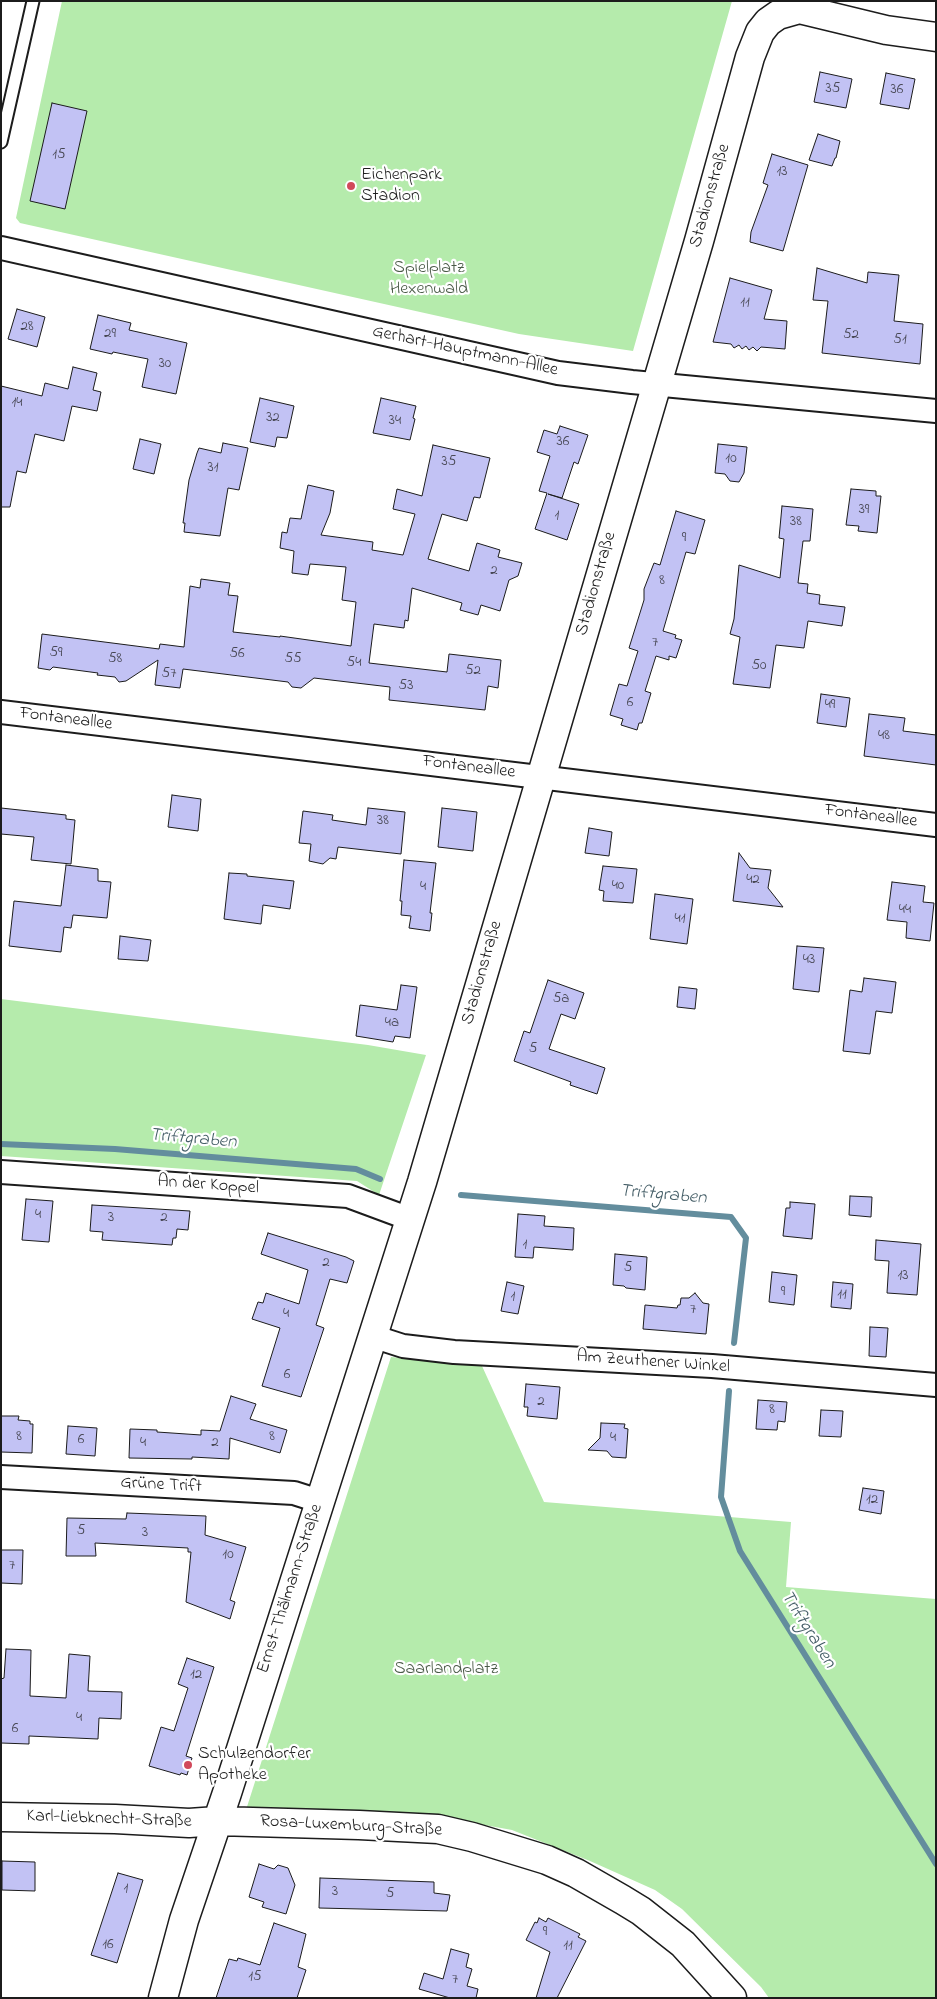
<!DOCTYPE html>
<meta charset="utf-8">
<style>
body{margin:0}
#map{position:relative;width:937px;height:1999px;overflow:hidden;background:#fff;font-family:"Indie Flower",sans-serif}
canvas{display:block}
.frame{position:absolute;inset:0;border:2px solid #1c1c1c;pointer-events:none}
</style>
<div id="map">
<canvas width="937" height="1999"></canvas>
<div class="frame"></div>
</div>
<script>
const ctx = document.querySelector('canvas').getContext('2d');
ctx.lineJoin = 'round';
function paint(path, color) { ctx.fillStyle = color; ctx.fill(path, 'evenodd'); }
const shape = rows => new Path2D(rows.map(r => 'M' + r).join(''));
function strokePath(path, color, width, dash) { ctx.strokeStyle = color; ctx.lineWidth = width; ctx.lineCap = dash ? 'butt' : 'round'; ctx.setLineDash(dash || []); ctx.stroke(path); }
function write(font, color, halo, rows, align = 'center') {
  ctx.font = font + ' "Indie Flower",sans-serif'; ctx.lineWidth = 4.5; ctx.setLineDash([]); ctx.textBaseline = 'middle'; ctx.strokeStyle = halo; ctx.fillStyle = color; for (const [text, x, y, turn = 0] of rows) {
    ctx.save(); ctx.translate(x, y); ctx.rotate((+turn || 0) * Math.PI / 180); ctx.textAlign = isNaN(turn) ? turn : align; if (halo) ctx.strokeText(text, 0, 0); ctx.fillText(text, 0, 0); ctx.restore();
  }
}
paint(shape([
 [62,1,732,1,633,351,519,334,20,223,16,218],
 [1,999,368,1045,426,1055,379,1195,357,1181,1,1156],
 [391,1357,482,1366,544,1502,791,1522,786,1587,936,1599,936,1998,769,1998,761,1987,682,1909,655,1890,590,1861,512,1830,440,1817,245,1813]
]), '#b5ebac');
strokePath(shape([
 [1,1144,115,1149,356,1169,380,1179],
 [461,1195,731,1217,746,1238,734,1343],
 [729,1391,721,1497,740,1551,936,1864]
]), '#638d9d', 6);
const building = shape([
 [820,72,852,79,846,108,814,102,820,72],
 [886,73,915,79,909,109,880,104,886,73],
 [52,103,87,111,65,209,30,201,52,103],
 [818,134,840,141,836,158,835,158,832,166,809,160,818,134],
 [772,154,808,165,783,251,750,242,751,232,768,185,763,183,772,154],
 [817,268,867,283,868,272,899,275,894,321,923,324,920,364,822,353,828,301,813,300,817,268],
 [730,278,772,290,764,319,787,321,785,349,761,347,757,351,753,347,749,350,746,346,742,349,739,345,734,348,731,344,713,342,730,278],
 [17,309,45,317,37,347,8,339,17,309],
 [98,315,131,323,129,330,187,343,176,394,142,387,148,359,113,352,112,354,90,349,98,315],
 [73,367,97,373,93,390,101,392,97,411,72,406,64,441,35,434,26,473,17,471,10,507,1,507,1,386,42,396,45,383,68,389,73,367],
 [260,398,294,406,287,438,277,437,275,447,250,442,260,398],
 [381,398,416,406,413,418,415,419,410,440,373,433,381,398],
 [560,426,588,435,578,464,574,462,562,498,548,494,579,504,567,540,535,529,547,493,539,491,550,456,537,452,544,430,557,434,560,426],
 [140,439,161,444,154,474,133,469,140,439],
 [223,443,248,448,239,490,228,488,220,536,184,532,185,523,183,523,189,480,197,453,199,448,221,453,223,443],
 [718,444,747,447,744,473,739,482,730,481,725,474,715,473,718,444],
 [433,445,490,458,480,498,474,497,467,521,442,514,428,559,469,571,477,543,500,550,498,557,522,563,518,576,509,580,500,611,481,605,478,615,460,610,462,603,412,588,408,621,405,620,404,628,374,624,369,663,447,672,449,654,501,660,498,688,488,686,485,710,389,700,390,687,314,678,301,688,292,687,288,682,183,669,180,688,155,685,158,660,126,681,119,682,115,677,97,675,98,673,53,667,50,670,38,668,42,634,159,649,160,644,184,647,190,586,200,588,201,579,230,583,228,595,238,596,233,632,280,637,280,636,351,646,356,602,342,600,346,567,310,564,308,575,292,573,294,551,280,548,282,532,287,533,290,518,301,519,308,485,334,491,330,513,321,535,373,542,372,550,403,555,415,514,393,509,397,489,422,496,433,445],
 [851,489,876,491,876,496,881,496,877,533,858,531,859,526,846,525,851,489],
 [782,506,813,509,810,541,803,541,798,583,808,584,807,593,820,595,819,604,845,607,842,626,808,621,804,648,776,645,770,688,733,684,740,637,730,634,734,619,739,565,780,578,784,539,779,538,782,506],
 [676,511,705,520,695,554,686,552,663,631,676,635,675,638,682,640,676,658,669,656,669,660,656,656,645,691,651,693,642,723,639,723,637,730,621,725,623,719,610,715,619,684,627,686,638,651,629,648,644,600,644,589,654,563,660,565,676,511],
 [821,694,850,698,846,727,817,723,821,694],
 [869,714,905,718,903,731,936,735,936,765,864,756,869,714],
 [172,795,201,799,198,831,168,827,172,795],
 [1,808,66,815,66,819,75,820,71,864,31,860,34,837,1,834,1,808],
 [368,808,405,812,401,854,338,847,336,859,330,858,323,864,309,861,311,844,299,843,303,811,333,815,332,820,366,825,368,808],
 [442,808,477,812,473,851,438,847,442,808],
 [589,828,612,832,609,856,585,853,589,828],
 [739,853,750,868,771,870,768,888,783,907,733,901,739,853],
 [404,860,436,863,430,913,432,913,430,931,409,928,411,916,401,915,402,901,400,901,404,860],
 [66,865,98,869,98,881,111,882,107,918,73,915,71,928,64,927,61,952,9,946,14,901,61,906,66,865],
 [603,866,637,869,633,903,603,901,604,891,599,890,603,866],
 [229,873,247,874,247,876,294,881,290,909,263,905,261,924,224,919,229,873],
 [892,882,925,886,923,902,934,903,930,941,906,938,907,922,887,920,892,882],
 [655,894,693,899,687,944,650,939,655,894],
 [120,936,151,940,148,961,118,959,120,936],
 [797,946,824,948,819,992,793,989,797,946],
 [864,978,896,982,892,1013,876,1011,870,1054,843,1051,850,990,862,992,864,978],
 [548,980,584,993,575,1019,561,1014,549,1049,605,1068,597,1094,570,1085,571,1082,514,1061,524,1031,530,1033,548,980],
 [401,985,417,987,410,1038,395,1036,393,1042,356,1036,360,1005,397,1010,401,985],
 [679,987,697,989,695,1009,677,1007,679,987],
 [850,1196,872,1197,871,1217,849,1215,850,1196],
 [26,1199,53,1201,49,1242,22,1240,26,1199],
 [790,1202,815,1204,812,1239,783,1236,786,1208,790,1208,790,1202],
 [92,1205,190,1211,188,1230,177,1229,176,1238,173,1238,172,1245,102,1240,103,1232,90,1231,92,1205],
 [518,1214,545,1216,544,1226,574,1228,573,1250,534,1247,533,1258,515,1257,518,1214],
 [268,1233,346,1257,354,1261,347,1283,330,1279,316,1325,324,1328,301,1397,262,1386,280,1328,252,1319,258,1302,263,1303,266,1293,299,1304,308,1270,261,1254,268,1233],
 [876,1240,921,1244,917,1295,887,1293,889,1261,875,1260,876,1240],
 [615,1254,647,1257,645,1290,626,1288,624,1286,613,1285,615,1254],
 [772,1272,797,1275,794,1305,769,1302,772,1272],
 [507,1282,524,1286,518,1314,501,1311,507,1282],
 [833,1282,853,1284,851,1309,831,1307,833,1282],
 [695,1293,703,1303,709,1304,706,1334,643,1329,645,1305,677,1308,678,1305,680,1305,681,1298,689,1298,695,1293],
 [870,1327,888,1328,886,1357,869,1356,870,1327],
 [526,1384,560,1387,557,1419,527,1416,528,1407,524,1407,526,1384],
 [231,1396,256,1404,250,1419,287,1430,280,1453,230,1438,229,1459,192,1457,192,1459,129,1458,130,1429,157,1430,157,1432,201,1435,201,1430,220,1431,231,1396],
 [758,1400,787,1402,785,1422,778,1421,777,1430,756,1429,758,1400],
 [821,1410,843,1411,841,1437,819,1436,821,1410],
 [1,1416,19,1416,18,1420,30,1421,30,1424,33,1424,32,1453,1,1452,1,1416],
 [601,1423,625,1424,624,1428,628,1429,626,1458,612,1457,607,1451,588,1450,600,1438,601,1423],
 [68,1426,97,1428,95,1456,66,1454,68,1426],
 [863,1488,884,1491,881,1514,859,1510,863,1488],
 [127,1513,206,1516,205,1535,246,1547,230,1600,235,1602,230,1619,186,1602,191,1552,188,1552,188,1548,95,1543,96,1556,66,1556,67,1518,126,1519,127,1513],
 [1,1550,23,1550,22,1584,1,1583,1,1550],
 [6,1649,31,1650,30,1696,66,1698,69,1654,90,1656,88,1691,122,1692,121,1719,99,1718,98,1739,29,1736,29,1744,1,1743,1,1679,4,1678,6,1649],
 [187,1658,214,1667,186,1756,192,1758,187,1775,181,1773,180,1775,149,1766,161,1727,174,1731,188,1688,178,1684,187,1658],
 [2,1861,35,1862,35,1891,2,1890,2,1861],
 [259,1864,274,1869,278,1865,288,1868,295,1885,286,1914,262,1907,264,1902,249,1897,259,1864],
 [118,1873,143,1880,117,1963,91,1955,118,1873],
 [320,1878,434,1882,434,1893,450,1895,447,1911,319,1908,320,1878],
 [539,1918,546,1922,548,1918,580,1934,578,1937,586,1941,557,1998,536,1998,550,1952,526,1940,535,1922,537,1923,539,1918],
 [274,1923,306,1934,298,1967,306,1970,297,1998,216,1998,229,1959,237,1961,238,1958,260,1965,274,1923],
 [451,1949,469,1954,466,1967,472,1969,467,1986,478,1989,476,1998,450,1998,419,1989,424,1973,443,1979,451,1949]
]);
paint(building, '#c2c2f4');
strokePath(building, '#1c1c1c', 1);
const service = shape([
 [1,142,33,1]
]);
const minor = shape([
 [1,248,558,373,632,382,936,411],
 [1,712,936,825],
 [1,1172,348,1196,410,1219],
 [372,1336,403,1346,454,1352,712,1366,936,1385],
 [1,1477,294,1493,319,1501]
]);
const tertiary = shape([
 [1,1817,115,1819,189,1823,217,1821,359,1825,438,1829,472,1837,547,1860,576,1873,623,1900,641,1911,683,1944,732,1998],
 [163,1998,184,1920,227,1793,422,1182,699,241,750,57,760,32,768,22,778,15,799,9,886,30,936,37]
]);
strokePath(service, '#1c1c1c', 15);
strokePath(minor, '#1c1c1c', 26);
strokePath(tertiary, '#1c1c1c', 31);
strokePath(service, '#fff', 11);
strokePath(minor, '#fff', 22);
strokePath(tertiary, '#fff', 28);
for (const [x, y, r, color] of [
 [351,186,5,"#d1495b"],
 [188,1765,5,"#d1495b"]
]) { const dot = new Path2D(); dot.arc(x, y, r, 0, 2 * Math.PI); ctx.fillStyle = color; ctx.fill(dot); strokePath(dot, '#fff', 2); }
write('15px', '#464652', null, [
 ["35",833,90],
 ["36",897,91],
 ["15",59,156],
 ["13",782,173],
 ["11",745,304],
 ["28",27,328],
 ["29",110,335],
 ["52",851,336],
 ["51",900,341],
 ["30",165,365],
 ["14",17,404],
 ["32",273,419],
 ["34",395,422],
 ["36",563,443],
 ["10",731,460],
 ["35",449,463],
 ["31",213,469],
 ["39",864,511],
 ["1",557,517],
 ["38",796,523],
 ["9",684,539],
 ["2",494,572],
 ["8",662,582],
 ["7",655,644],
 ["59",56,654],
 ["56",237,655],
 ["58",115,660],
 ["55",293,660],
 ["54",354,664],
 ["50",759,667],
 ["52",473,672],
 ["57",169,675],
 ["53",406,687],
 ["6",630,704],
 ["49",830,706],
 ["48",884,737],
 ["38",383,822],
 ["42",753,881],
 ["40",618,887],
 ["4",423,888],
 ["44",905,911],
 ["41",680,920],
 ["43",809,961],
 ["5a",561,1000],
 ["4a",392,1024],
 ["5",533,1050],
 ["4",38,1216],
 ["3",111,1219],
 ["2",164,1219],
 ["1",525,1246],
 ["2",326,1264],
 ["5",628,1269],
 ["13",903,1277],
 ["9",783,1293],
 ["11",842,1296],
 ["1",513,1298],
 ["7",693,1311],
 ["4",286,1315],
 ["6",287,1376],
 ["2",541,1403],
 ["8",772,1411],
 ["8",19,1438],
 ["8",272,1438],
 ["4",613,1439],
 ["6",81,1441],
 ["4",143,1444],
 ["2",215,1444],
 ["12",872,1501],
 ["5",81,1532],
 ["3",145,1534],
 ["10",228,1556],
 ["7",12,1567],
 ["12",196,1676],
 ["4",79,1719],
 ["6",15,1730],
 ["1",126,1890],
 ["3",335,1893],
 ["5",390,1895],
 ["9",545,1933],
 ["16",108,1946],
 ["11",568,1947],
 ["15",255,1978],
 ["7",455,1981]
]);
write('18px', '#1c1c1c', '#fff', [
 ["Eichenpark",361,176],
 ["Stadion",361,197],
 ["Schulzendorfer",198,1755],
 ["Apotheke",198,1776]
], 'left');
write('18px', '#1c1c1c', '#fff', [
 ["Stadionstraße",711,196,-74],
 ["Gerhart-Hauptmann-Allee",465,352,12],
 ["Stadionstraße",597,584,-74],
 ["Fontaneallee",66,720,7],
 ["Fontaneallee",469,768,7],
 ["Fontaneallee",871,817,7],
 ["Stadionstraße",483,973,-74],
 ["An der Koppel",208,1186,4],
 ["Am Zeuthener Winkel",653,1363,4],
 ["Grüne Trift",161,1486,3],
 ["Ernst-Thälmann-Straße",291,1589,-72],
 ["Karl-Liebknecht-Straße",109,1820,2],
 ["Rosa-Luxemburg-Straße",351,1827,3]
]);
write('18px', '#4a5a47', '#fff', [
 ["Spielplatz",429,269],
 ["Hexenwald",429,290],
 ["Saarlandplatz",446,1670]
]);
write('italic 19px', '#455e67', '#fff', [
 ["Triftgraben",193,1140,5],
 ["Triftgraben",663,1196,5],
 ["Triftgraben",807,1630,58]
]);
</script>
